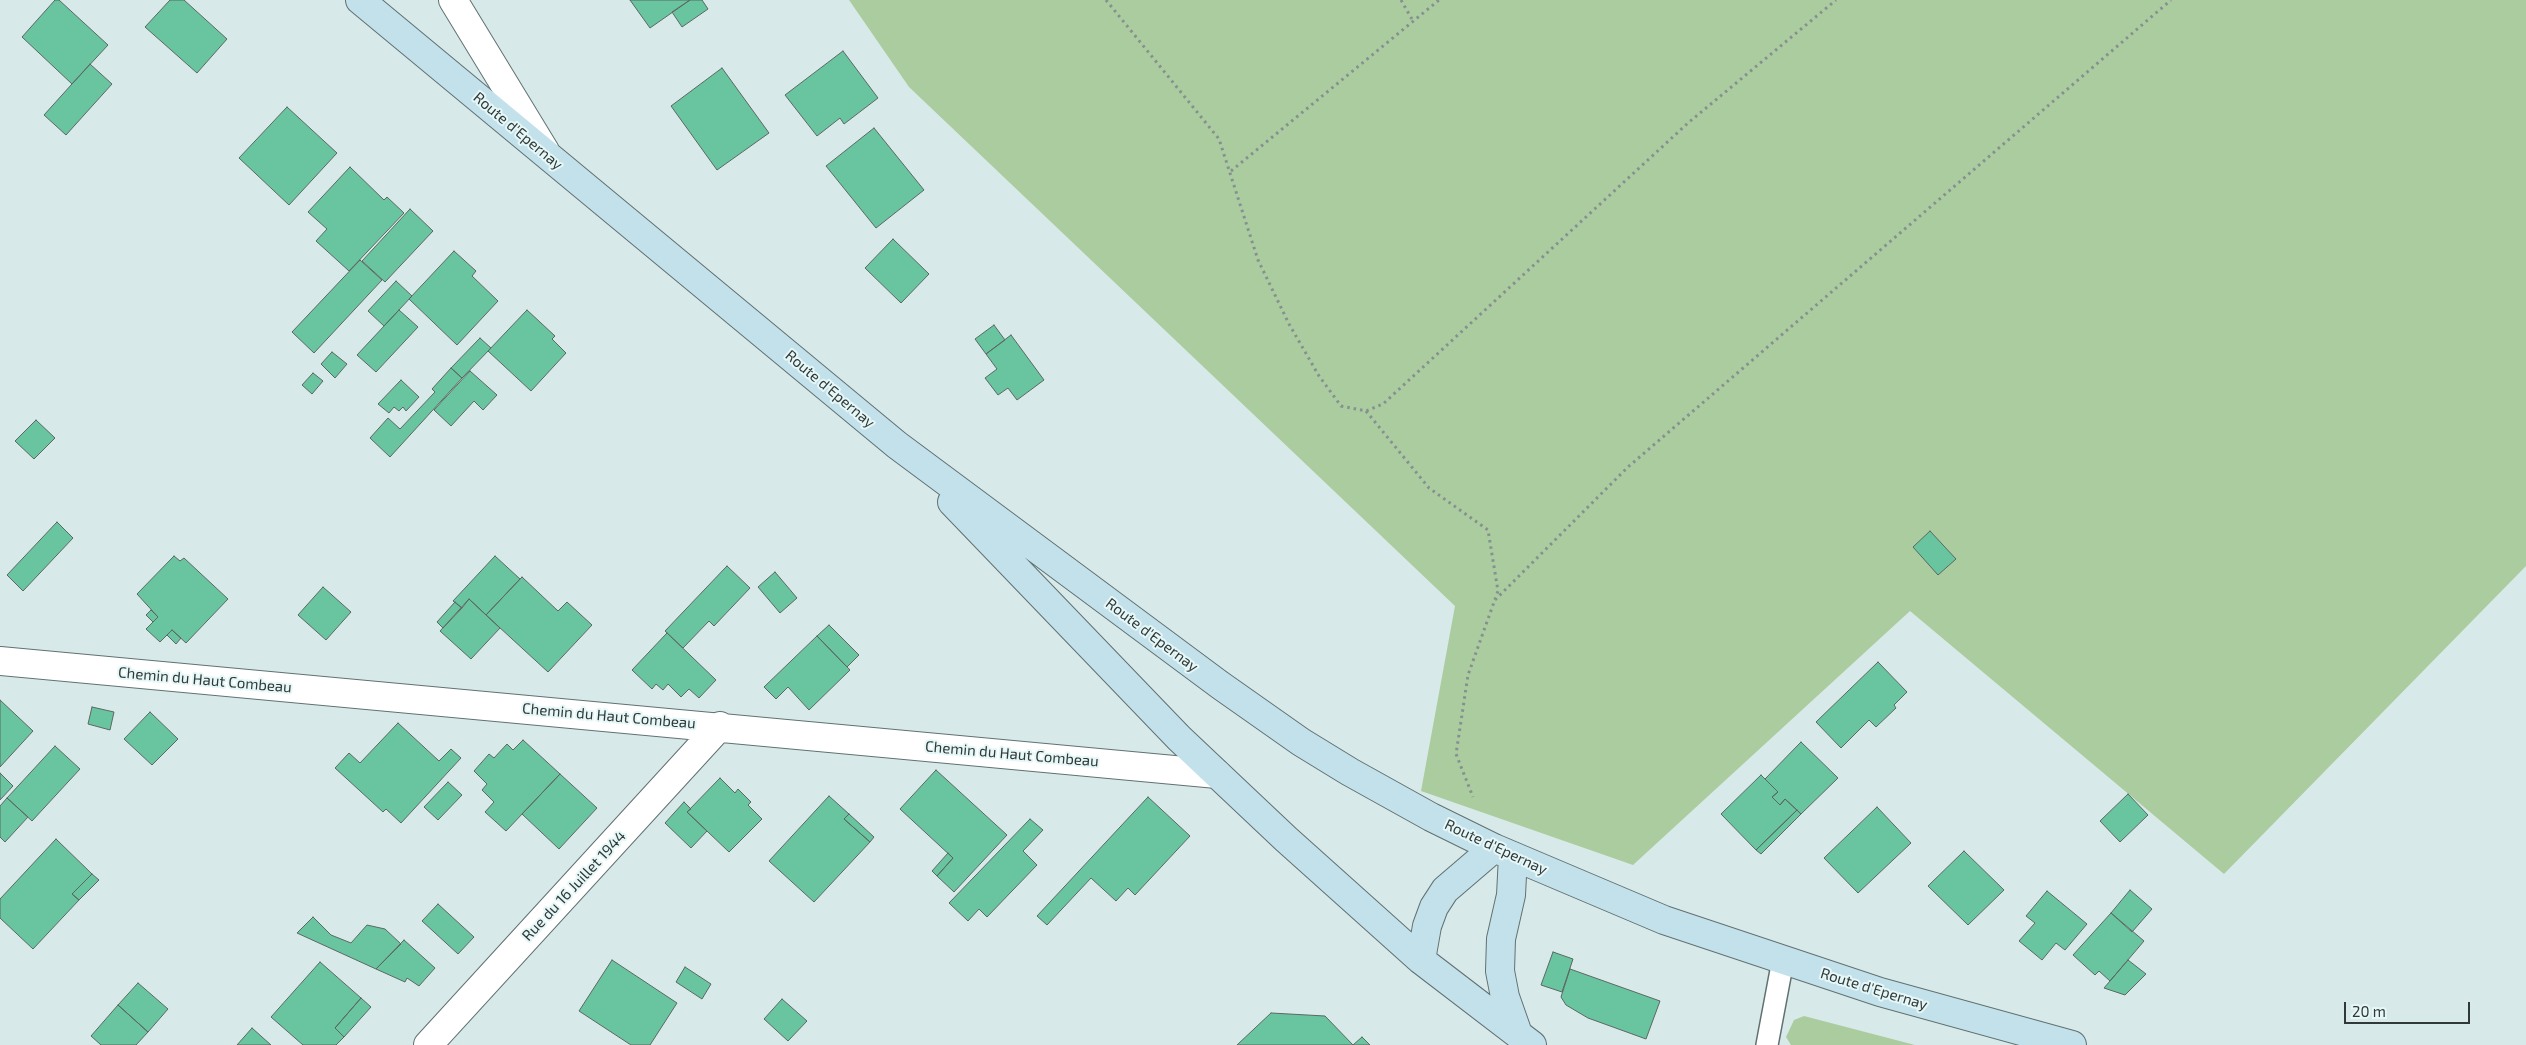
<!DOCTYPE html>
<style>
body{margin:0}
#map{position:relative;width:2526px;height:1045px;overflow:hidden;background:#d8e9e9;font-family:"Exo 2",sans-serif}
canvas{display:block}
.scale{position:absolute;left:2344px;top:1002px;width:126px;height:22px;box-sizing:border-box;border:2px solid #313838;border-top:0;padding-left:6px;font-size:15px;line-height:18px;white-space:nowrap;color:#313838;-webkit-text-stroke:4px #e5f7f6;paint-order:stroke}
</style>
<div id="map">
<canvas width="2526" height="1045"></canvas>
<div class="scale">20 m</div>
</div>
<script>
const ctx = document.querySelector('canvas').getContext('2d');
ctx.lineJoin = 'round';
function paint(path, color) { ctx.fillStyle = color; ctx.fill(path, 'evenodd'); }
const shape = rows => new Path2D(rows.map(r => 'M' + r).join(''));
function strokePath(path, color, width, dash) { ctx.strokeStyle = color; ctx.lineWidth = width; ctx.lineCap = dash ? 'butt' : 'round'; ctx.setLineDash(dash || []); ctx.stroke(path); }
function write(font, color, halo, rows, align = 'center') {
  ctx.font = font + ' "Exo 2",sans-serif'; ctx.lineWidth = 4; ctx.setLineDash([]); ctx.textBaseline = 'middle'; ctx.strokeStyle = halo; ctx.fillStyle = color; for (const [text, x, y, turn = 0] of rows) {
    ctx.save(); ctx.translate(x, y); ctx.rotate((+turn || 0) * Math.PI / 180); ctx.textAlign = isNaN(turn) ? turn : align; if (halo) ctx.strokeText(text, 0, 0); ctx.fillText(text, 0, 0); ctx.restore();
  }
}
paint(shape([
 [849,0,2526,0,2526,566,2224,874,1910,611,1633,865,1421,791,1455,606,909,87],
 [1804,1016,1915,1045,1791,1045,1786,1037,1794,1020]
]), '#abcc9f');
const building = shape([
 [55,0,59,0,108,45,72,84,22,37,55,0],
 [170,0,184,0,227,39,197,73,145,27,170,0],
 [630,0,690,0,650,28,630,0],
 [690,0,702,0,708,9,682,27,672,12,690,0],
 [843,51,878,98,844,124,840,118,817,136,785,95,843,51],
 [90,64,112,84,66,135,44,115,90,64],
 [722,68,769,133,717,170,671,106,722,68],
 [287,107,337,153,289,205,239,158,287,107],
 [874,128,924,190,876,228,826,166,874,128],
 [350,167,384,200,387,197,404,213,349,271,316,241,327,229,308,212,350,167],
 [410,209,433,231,385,282,362,261,410,209],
 [893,239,929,274,901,303,865,268,893,239],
 [454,251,476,271,472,276,498,301,457,345,409,299,454,251],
 [360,260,382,280,314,353,292,332,360,260],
 [396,281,412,296,384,326,368,311,396,281],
 [399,310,418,327,376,372,357,355,399,310],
 [527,310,555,336,552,339,566,353,531,391,488,351,527,310],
 [994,325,1005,340,986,354,975,339,994,325],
 [1011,335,1044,380,1017,400,1008,388,998,395,985,378,997,369,986,354,1011,335],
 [480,338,491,348,462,378,451,368,480,338],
 [332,352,347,364,335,378,321,364,332,352],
 [451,368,462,378,390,457,370,438,388,418,400,429,435,392,432,389,451,368],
 [470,371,497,395,483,410,474,401,451,426,434,410,470,371],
 [313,373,323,381,312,394,302,385,313,373],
 [401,380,419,397,406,411,403,407,399,411,394,407,389,413,378,404,401,380],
 [36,420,55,438,34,459,15,441,36,420],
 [57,522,73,538,23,591,7,575,57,522],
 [1930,531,1956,559,1938,575,1913,547,1930,531],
 [174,556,180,561,184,558,228,599,186,643,172,630,160,642,146,629,158,617,137,594,174,556],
 [495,556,520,579,486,615,469,599,462,608,453,601,495,556],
 [727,566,750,588,714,626,709,621,683,648,665,631,727,566],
 [775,572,797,598,780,613,758,587,775,572],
 [522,577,558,611,567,602,592,625,548,672,486,615,522,577],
 [323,587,351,612,326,640,298,615,323,587],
 [469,599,500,628,471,659,440,631,469,599],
 [455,602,462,608,443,628,437,622,455,602],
 [151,610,158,617,153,622,146,615,151,610],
 [829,625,859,655,847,667,817,636,829,625],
 [172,630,181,638,176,644,167,635,172,630],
 [667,633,716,680,699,698,689,689,681,697,668,684,663,690,656,684,652,689,632,670,667,633],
 [817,636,850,670,809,710,788,687,776,699,764,687,817,636],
 [1878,662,1907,692,1894,705,1896,708,1876,727,1869,720,1841,748,1816,722,1878,662],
 [0,700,33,731,0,767,0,700],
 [92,707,114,712,110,730,88,724,92,707],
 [150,712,178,739,152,765,124,739,150,712],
 [398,723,439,761,451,749,461,758,401,823,386,809,383,812,335,768,349,753,360,763,398,723],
 [523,740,560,774,506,831,485,812,494,802,482,790,487,784,474,771,489,754,494,758,507,744,513,750,523,740],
 [1801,742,1838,778,1801,814,1785,799,1780,805,1772,797,1778,792,1765,779,1801,742],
 [55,746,80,769,32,821,7,798,55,746],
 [936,770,1007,835,954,892,937,876,953,858,900,809,936,770],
 [0,773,13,786,0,800,0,773],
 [560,774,597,808,559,849,522,814,560,774],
 [1761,775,1778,792,1772,797,1780,805,1785,799,1797,810,1756,850,1721,814,1761,775],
 [720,778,735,793,738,789,751,802,748,805,762,819,729,852,687,812,720,778],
 [448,782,462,795,438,820,424,807,448,782],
 [2128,794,2148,815,2120,842,2100,821,2128,794],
 [829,796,849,814,844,819,870,842,814,902,769,861,829,796],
 [1148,797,1190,836,1135,895,1128,888,1116,901,1091,878,1047,925,1037,916,1148,797],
 [7,798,28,817,5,842,0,837,0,806,7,798],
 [684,802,691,809,687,812,707,831,691,848,665,823,684,802],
 [1877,807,1911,843,1858,893,1824,858,1877,807],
 [1797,810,1801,814,1761,854,1756,850,1797,810],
 [849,814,874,837,870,842,844,819,849,814],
 [1030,819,1043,830,1023,851,1037,865,987,917,979,909,968,921,949,903,1030,819],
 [56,839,92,874,72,894,79,900,33,949,0,918,0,899,56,839],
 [1964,851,2004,890,1968,925,1928,886,1964,851],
 [948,853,953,858,937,876,932,871,948,853],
 [92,874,99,880,79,900,72,894,92,874],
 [2130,890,2152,909,2132,932,2111,913,2130,890],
 [2047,891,2087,924,2065,950,2056,943,2042,960,2019,941,2035,923,2026,916,2047,891],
 [438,904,474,937,458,954,422,921,438,904],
 [2111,913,2144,941,2110,981,2099,971,2095,975,2073,955,2111,913],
 [313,917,331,935,351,943,367,925,385,929,401,944,376,969,297,933,313,917],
 [404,940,435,968,419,986,407,978,405,982,376,969,404,940],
 [1553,952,1573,959,1562,992,1541,985,1553,952],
 [612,960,677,1003,650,1045,631,1045,579,1011,612,960],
 [2128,960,2146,974,2125,995,2104,988,2128,960],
 [320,962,361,998,335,1028,344,1037,336,1045,303,1045,271,1017,320,962],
 [685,967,711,984,702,999,676,982,685,967],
 [1570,969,1660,1001,1646,1039,1588,1018,1566,1005,1561,997,1570,969],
 [138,983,168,1009,148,1032,118,1005,138,983],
 [361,998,371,1007,344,1037,335,1028,361,998],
 [782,999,807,1021,788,1041,764,1019,782,999],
 [118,1005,148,1032,136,1045,101,1045,91,1036,118,1005],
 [1271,1013,1325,1016,1353,1045,1237,1045,1271,1013],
 [252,1028,271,1045,237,1045,252,1028],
 [1362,1037,1370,1045,1353,1045,1362,1037]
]);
paint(building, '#69c4a0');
strokePath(building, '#5b6862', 1);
const service = shape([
 [1767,1045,1783,960]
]);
const minor = shape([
 [0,661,1217,774],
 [428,1045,720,726]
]);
const tertiary = shape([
 [453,0,545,151]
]);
const secondary = shape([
 [360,0,897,445,1220,685,1301,742,1350,772,1431,817,1494,848,1664,920,1880,992,2072,1045],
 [952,502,1179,738,1286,839,1421,960,1532,1045],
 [1513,856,1511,895,1501,939,1500,971,1505,997,1518,1034],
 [1421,960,1427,926,1434,907,1445,890,1494,848]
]);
strokePath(service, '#617171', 24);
strokePath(minor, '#617171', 30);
strokePath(tertiary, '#617171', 30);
strokePath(secondary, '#617171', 30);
strokePath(shape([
 [1106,0,1219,139,1258,260,1289,324,1319,376,1341,406,1366,411,1383,404,1688,123,1836,0],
 [1401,0,1413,21],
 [1231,171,1439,0],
 [1366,411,1429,488,1488,530,1498,591,1468,675,1456,754,1473,797],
 [1495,600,1628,467,2171,0]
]), '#859191', 3, [2.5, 4]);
strokePath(service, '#fff', 21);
strokePath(minor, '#fff', 28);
strokePath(tertiary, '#fff', 28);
strokePath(secondary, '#c3e1eb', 28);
write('15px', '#313838', '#e5f7f6', [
 ["Route d'Epernay",518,131,40],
 ["Route d'Epernay",830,389,40],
 ["Route d'Epernay",1152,635,37],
 ["Chemin du Haut Combeau",205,680,5],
 ["Chemin du Haut Combeau",609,716,5],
 ["Chemin du Haut Combeau",1012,754,5],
 ["Route d'Epernay",1496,847,25],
 ["Rue du 16 Juillet 1944",574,886,-47],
 ["Route d'Epernay",1874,989,17]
]);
</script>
